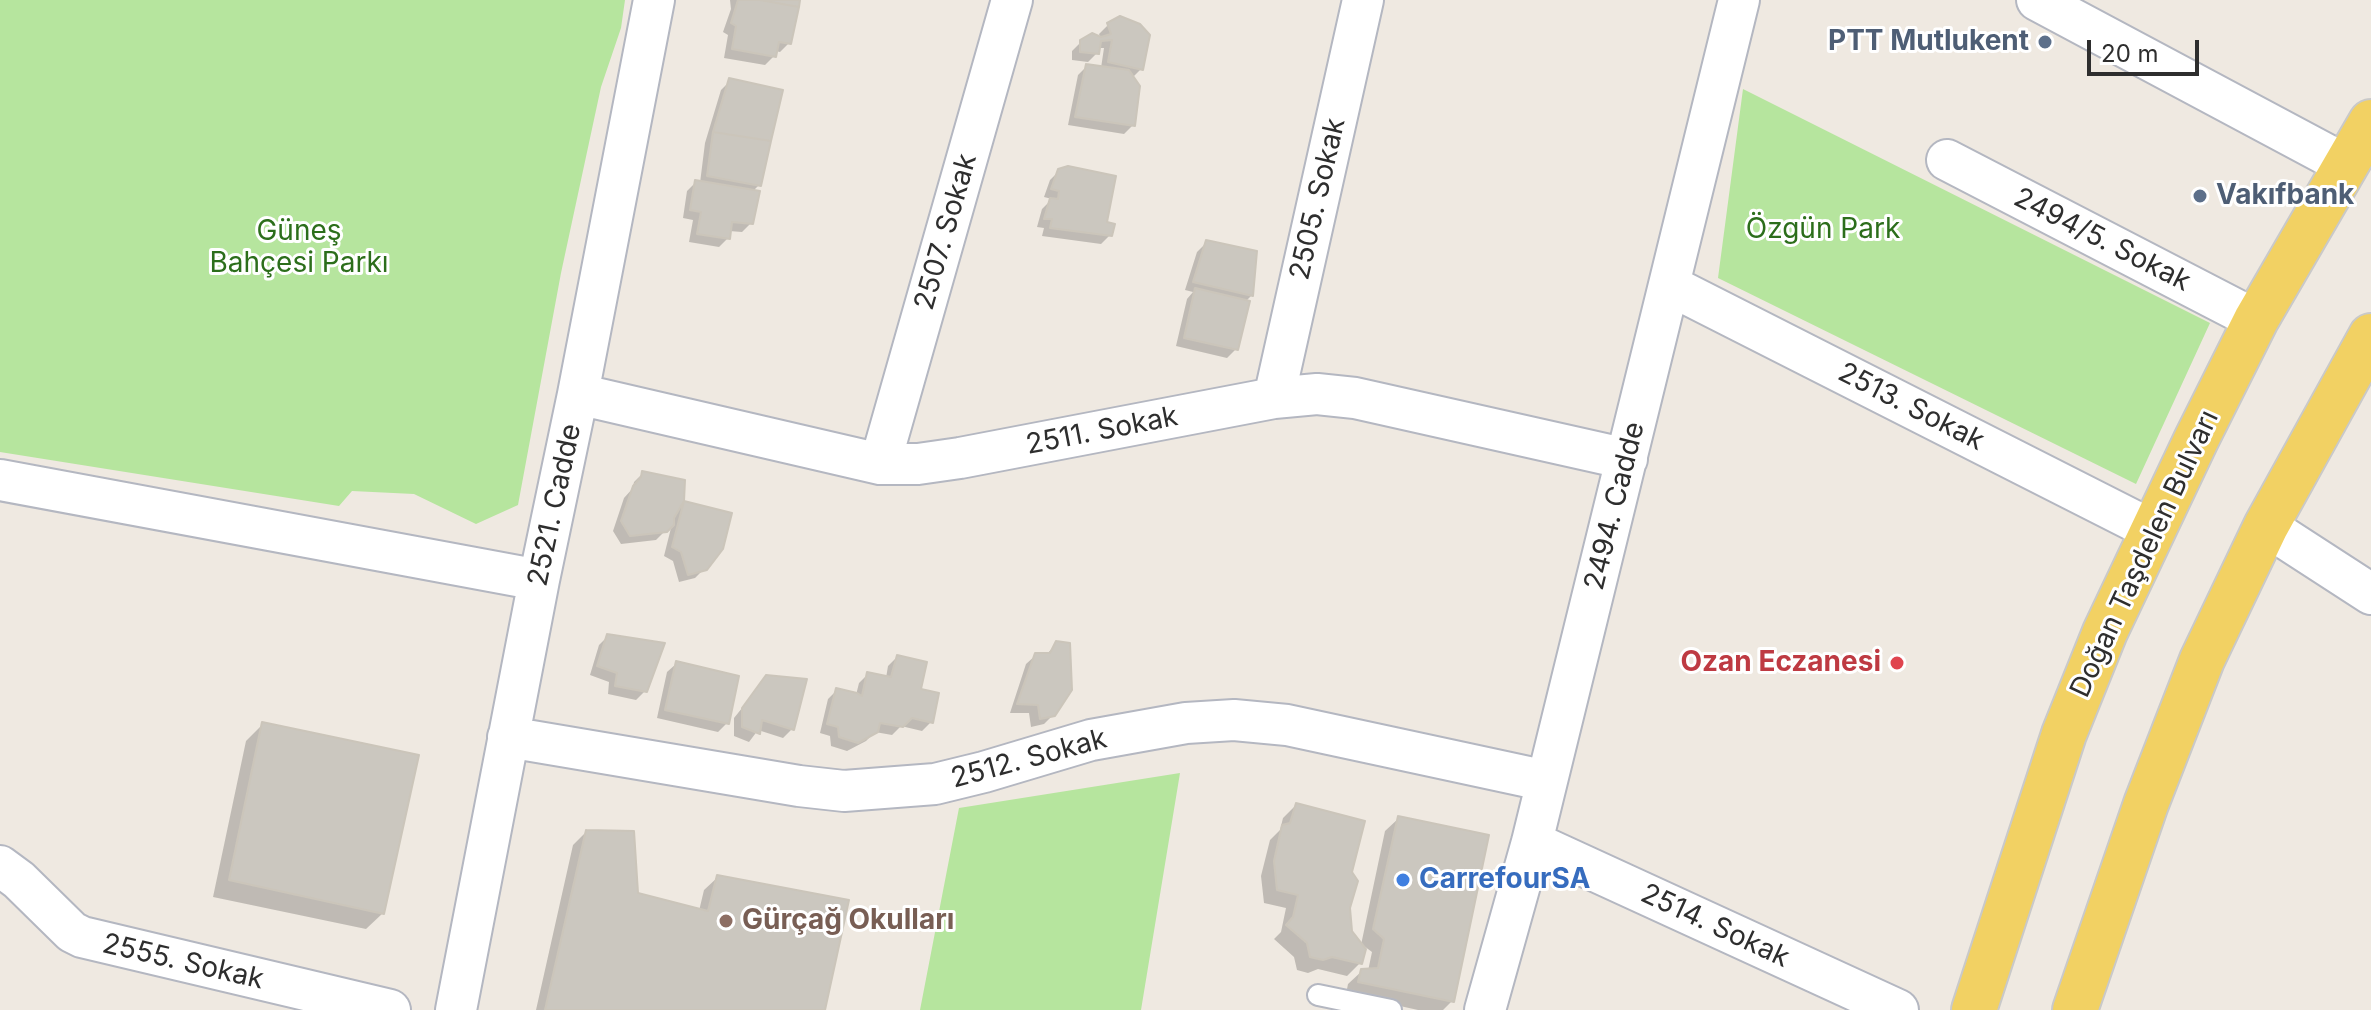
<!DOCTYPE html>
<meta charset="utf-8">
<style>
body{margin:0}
#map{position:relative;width:2371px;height:1010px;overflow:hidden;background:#efe9e1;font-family:Inter,sans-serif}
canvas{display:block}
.scale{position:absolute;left:2087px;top:40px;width:112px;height:36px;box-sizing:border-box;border:4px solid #2e2e2e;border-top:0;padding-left:10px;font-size:24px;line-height:28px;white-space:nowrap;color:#2e2e2e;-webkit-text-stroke:6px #fff;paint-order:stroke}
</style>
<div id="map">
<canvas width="2371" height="1010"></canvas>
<div class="scale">20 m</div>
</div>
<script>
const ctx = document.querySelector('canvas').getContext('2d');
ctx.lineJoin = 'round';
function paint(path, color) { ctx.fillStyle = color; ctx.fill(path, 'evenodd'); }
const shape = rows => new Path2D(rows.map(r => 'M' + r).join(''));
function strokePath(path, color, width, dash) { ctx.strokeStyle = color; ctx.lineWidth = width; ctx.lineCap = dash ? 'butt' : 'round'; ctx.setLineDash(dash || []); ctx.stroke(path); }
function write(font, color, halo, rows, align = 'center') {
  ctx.font = font + ' Inter,sans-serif'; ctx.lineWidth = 6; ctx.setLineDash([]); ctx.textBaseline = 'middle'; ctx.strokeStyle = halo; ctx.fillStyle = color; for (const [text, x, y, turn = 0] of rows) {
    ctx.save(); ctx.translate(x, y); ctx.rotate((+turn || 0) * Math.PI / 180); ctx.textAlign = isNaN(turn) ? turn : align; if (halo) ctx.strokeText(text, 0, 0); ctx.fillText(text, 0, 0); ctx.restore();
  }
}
paint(shape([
 [0,0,625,0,621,28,601,87,561,273,518,505,476,524,414,494,352,491,339,506,0,452],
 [1743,89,2210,323,2136,484,1718,278],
 [1180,773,1141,1010,920,1010,959,808]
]), '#b6e59e');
paint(shape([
 [730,0,798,0,789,43,780,52,775,51,774,56,765,65,724,58,728,35,723,32,731,9],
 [1108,25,1141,69,1132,78,1133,125,1124,134,1068,125,1078,75,1087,66,1101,68,1104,48,1098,48,1097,53,1088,62,1072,60,1072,51,1081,42,1101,39,1099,34],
 [730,81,759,185,752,192,751,223,742,232,729,231,728,238,719,247,689,242,693,220,683,218,687,191,696,182,700,183,705,143,721,90],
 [1059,171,1104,224,1110,235,1101,244,1042,236,1044,228,1037,227,1042,209,1052,199,1044,197,1050,180],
 [1206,243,1251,296,1245,302,1236,349,1227,358,1176,346,1187,299,1193,292,1185,290,1197,252],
 [643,473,681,502,729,514,705,568,695,578,679,582,673,561,664,556,672,524,656,540,621,544,613,531,624,498,633,488,634,482],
 [608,636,645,691,636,700,608,694,609,682,590,675,599,645],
 [1057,643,1053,715,1044,724,1031,727,1029,713,1010,713,1026,664,1036,655,1046,655],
 [897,657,919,690,931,722,922,731,901,726,892,735,875,732,866,741,847,751,831,746,830,736,820,733,828,699,837,690,856,695,859,683,868,674,886,678,888,666],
 [676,664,727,723,718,732,657,718,667,672],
 [767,677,804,680,792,729,783,738,758,730,749,742,734,736,734,718],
 [263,724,383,913,366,929,213,897,246,741],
 [1296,805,1350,873,1348,908,1350,931,1361,945,1385,831,1399,818,1452,1001,1443,1010,1418,1010,1346,994,1348,984,1362,971,1368,971,1372,952,1364,946,1360,963,1347,976,1318,969,1308,973,1297,970,1294,957,1274,939,1281,932,1286,908,1264,903,1261,876,1270,840,1280,830,1283,818],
 [586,832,637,894,699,911,704,890,718,877,823,1010,536,1010,573,845]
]), '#0003');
const building = shape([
 [738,0,760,0,799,7,791,44,779,42,776,57,732,49,736,26,731,23,738,0],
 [760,0,800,0,799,7,760,0],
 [1120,16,1140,24,1150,35,1143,70,1108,62,1112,40,1101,41,1099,54,1080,52,1080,40,1092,33,1101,37,1111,34,1107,23,1120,16],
 [1086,64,1129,70,1140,86,1135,126,1075,117,1086,64],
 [729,78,783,90,771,141,713,132,729,78],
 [713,132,771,141,761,186,707,176,713,132],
 [1068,166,1116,176,1107,222,1115,224,1112,236,1050,228,1052,219,1044,219,1050,198,1058,199,1059,191,1051,189,1058,169,1068,166],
 [695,180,760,191,753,224,732,222,730,239,697,234,701,212,690,210,695,180],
 [1206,240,1257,251,1253,296,1193,282,1206,240],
 [1195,288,1250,301,1238,350,1184,338,1195,288],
 [642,471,685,480,684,501,674,518,674,525,667,532,630,536,621,521,633,486,641,477,642,471],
 [684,501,732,513,723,549,707,570,688,575,681,552,672,547,684,501],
 [607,634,665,643,647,692,615,686,617,673,597,666,607,634],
 [1056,641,1070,643,1072,690,1055,716,1040,719,1038,705,1017,704,1035,653,1050,653,1056,641],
 [897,655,927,662,921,689,939,693,933,723,912,718,903,727,880,723,878,732,858,743,839,737,838,727,827,724,836,688,857,693,862,696,867,672,891,677,897,655],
 [676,661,739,676,729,724,665,710,676,661],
 [766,675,807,679,794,730,762,720,760,734,742,727,742,708,766,675],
 [262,722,419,755,384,914,229,880,262,722],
 [1296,803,1365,821,1352,872,1358,881,1350,908,1352,931,1366,949,1362,964,1332,957,1323,960,1310,957,1307,943,1286,925,1293,917,1298,895,1277,890,1274,861,1282,825,1290,823,1296,803],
 [1398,816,1489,835,1454,1002,1358,982,1361,969,1378,968,1384,939,1373,929,1398,816],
 [586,830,634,831,638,893,708,911,717,875,849,900,825,1010,545,1010,586,830]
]);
paint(building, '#cbc7bf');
strokePath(building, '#cbc5ba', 2);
const service = shape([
 [1318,995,1391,1010]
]);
const minor = shape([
 [2037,0,2346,165],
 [1947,160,2256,320],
 [1669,285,2152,530],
 [578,394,880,464,918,464,960,458,1274,398,1317,394,1355,398,1627,459],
 [1274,398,1363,0],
 [880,464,1012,0],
 [0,480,539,580],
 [2266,526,2371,594],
 [508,737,799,786,844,791,935,784,984,772,1091,740,1186,723,1234,720,1287,725,1547,781],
 [1532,842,1898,1010],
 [0,866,19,880,72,932,82,937,390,1010],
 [456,1010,539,580,578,394,654,0],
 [1485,1010,1532,842,1739,0]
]);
const primary = shape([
 [1974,1010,2064,734,2105,632,2196,440,2256,320,2371,122],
 [2075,1010,2146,804,2202,660,2266,526,2371,336]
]);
strokePath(service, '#b4b7c1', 24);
strokePath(minor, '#b4b7c1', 44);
strokePath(primary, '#c9c9c9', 48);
strokePath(service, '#fff', 20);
strokePath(minor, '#fff', 40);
strokePath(primary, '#f2d163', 44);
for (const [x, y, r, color] of [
 [2045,42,8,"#5c6f8a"],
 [2200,196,8,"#5c6f8a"],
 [1897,663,8,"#e0444e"],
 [1403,880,8,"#3f7fe0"],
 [726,921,8,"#8d6e63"]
]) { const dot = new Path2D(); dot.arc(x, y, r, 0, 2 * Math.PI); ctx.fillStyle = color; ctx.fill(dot); strokePath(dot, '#fff', 3); }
write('bold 28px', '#4e5e75', '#fff', [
 ["PTT Mutlukent",2029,42],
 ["Vakıfbank",2216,196,"left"]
], 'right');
write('28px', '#2e2e2e', '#fff', [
 ["2505. Sokak",1318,199,-77],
 ["2507. Sokak",946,232,-74],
 ["2494/5. Sokak",2102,240,27],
 ["2513. Sokak",1911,407,27],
 ["2511. Sokak",1102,431,-11],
 ["2521. Cadde",555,505,-78],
 ["2494. Cadde",1615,506,-76],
 ["Doğan Taşdelen Bulvarı",2145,554,-65],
 ["2512. Sokak",1029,759,-15],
 ["2514. Sokak",1715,926,25],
 ["2555. Sokak",183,962,13]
]);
write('28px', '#2c6e1b', '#fff', [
 ["Özgün Park",1823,230],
 ["Güneş",299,232],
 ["Bahçesi Parkı",299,264]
]);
write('bold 28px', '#be3a42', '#fff', [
 ["Ozan Eczanesi",1881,663]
], 'right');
write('bold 28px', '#366cbe', '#fff', [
 ["CarrefourSA",1419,880]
], 'left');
write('bold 28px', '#785e54', '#fff', [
 ["Gürçağ Okulları",742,921]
], 'left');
</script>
